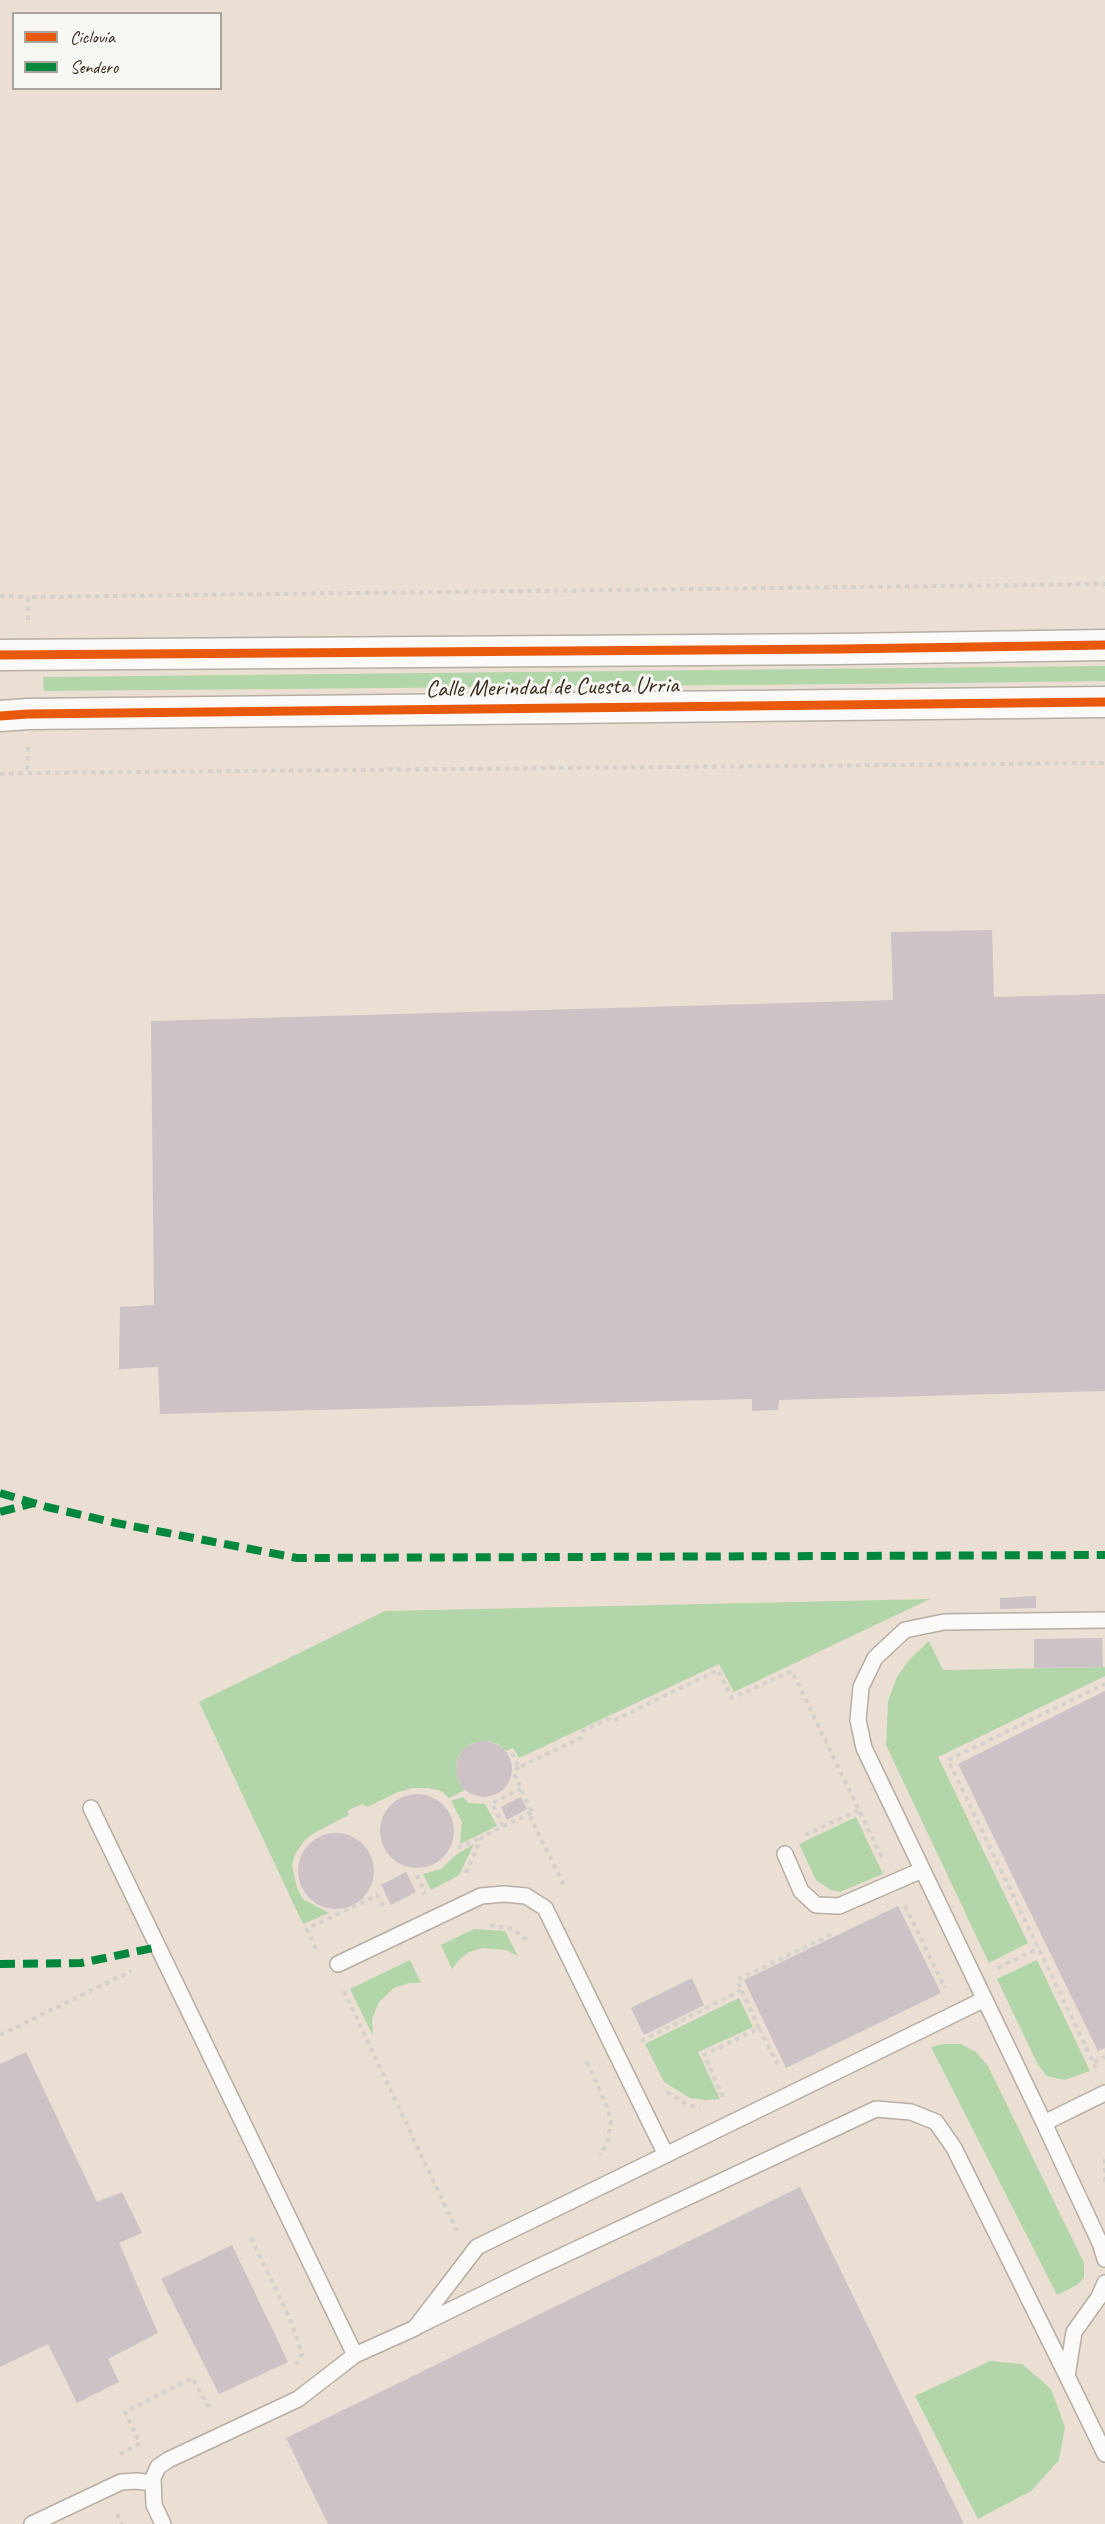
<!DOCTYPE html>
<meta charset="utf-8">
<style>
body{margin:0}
#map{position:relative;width:1105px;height:2524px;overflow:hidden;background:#eadfd2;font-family:Caveat,sans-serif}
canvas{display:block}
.legend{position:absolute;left:12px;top:12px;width:210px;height:78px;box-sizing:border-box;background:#f6f6f2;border:2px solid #aba49d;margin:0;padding:8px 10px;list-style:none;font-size:18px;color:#3b2a1e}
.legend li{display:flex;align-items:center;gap:12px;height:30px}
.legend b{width:30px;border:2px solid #aba49d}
</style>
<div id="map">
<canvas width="1105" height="2524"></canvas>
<ul class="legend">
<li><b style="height:8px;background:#e8590c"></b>Ciclovía</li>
<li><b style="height:8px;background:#00873e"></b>Sendero</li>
</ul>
</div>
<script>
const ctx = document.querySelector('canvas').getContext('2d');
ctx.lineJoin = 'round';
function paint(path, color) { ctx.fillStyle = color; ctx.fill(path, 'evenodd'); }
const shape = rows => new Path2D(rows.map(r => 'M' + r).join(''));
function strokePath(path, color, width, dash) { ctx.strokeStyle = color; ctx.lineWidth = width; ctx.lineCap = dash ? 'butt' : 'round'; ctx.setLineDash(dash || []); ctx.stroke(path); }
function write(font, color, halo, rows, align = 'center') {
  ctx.font = font + ' Caveat,sans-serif'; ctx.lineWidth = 6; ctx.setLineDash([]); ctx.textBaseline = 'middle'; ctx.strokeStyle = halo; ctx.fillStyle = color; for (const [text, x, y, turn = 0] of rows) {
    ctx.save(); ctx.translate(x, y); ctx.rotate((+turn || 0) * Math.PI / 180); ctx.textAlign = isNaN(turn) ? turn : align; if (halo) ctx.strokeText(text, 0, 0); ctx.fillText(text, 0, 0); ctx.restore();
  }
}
paint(shape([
 [1105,666,1105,681,959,683,44,691,43,677],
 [930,1599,734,1692,719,1664,519,1758,513,1748,506,1751,498,1744,489,1741,472,1743,459,1755,456,1766,458,1781,465,1790,449,1798,441,1791,429,1788,413,1788,398,1792,367,1807,362,1804,347,1811,349,1815,314,1833,304,1841,295,1854,292,1866,297,1888,303,1899,329,1913,303,1924,199,1702,385,1611],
 [929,1641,943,1670,1105,1667,1105,1676,938,1757,1028,1943,989,1963,886,1745,888,1701,897,1677,909,1660],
 [463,1797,469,1803,485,1804,497,1826,460,1844,462,1822,451,1801],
 [856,1817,883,1874,840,1892,831,1890,816,1880,799,1844],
 [474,1844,459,1875,431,1890,423,1874,441,1869,457,1854],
 [474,1929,505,1931,518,1956,506,1950,482,1948,469,1952,459,1960,452,1969,441,1945],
 [410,1960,421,1983,409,1983,394,1988,379,2002,372,2019,373,2036,350,1989],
 [1037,1960,1090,2071,1064,2080,1047,2076,1038,2065,997,1979],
 [739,1998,753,2027,698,2052,720,2099,705,2100,690,2098,664,2082,645,2044],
 [943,2044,961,2044,976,2052,988,2066,1084,2263,1084,2278,1077,2285,1057,2295,931,2047],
 [990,2361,1022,2364,1051,2389,1065,2427,1059,2460,1031,2491,978,2519,915,2396]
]), '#b2d5a9');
paint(shape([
 [992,930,994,997,1105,994,1105,1391,779,1400,778,1410,752,1411,752,1399,160,1414,158,1367,119,1369,120,1307,154,1305,151,1021,893,1000,891,932],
 [1036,1596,1036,1608,1000,1609,1000,1598],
 [1102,1638,1103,1667,1034,1668,1034,1639],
 [1105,1691,1105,2048,1098,2051,958,1764],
 '456 1769a28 28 0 1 1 56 0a28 28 0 1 1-56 0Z',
 '380 1831a37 37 0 1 1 74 0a37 37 0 1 1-74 0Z',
 [521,1797,527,1809,507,1820,501,1807],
 '298 1871a38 38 0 1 1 76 0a38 38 0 1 1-76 0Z',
 [406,1872,416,1892,391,1905,381,1885],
 [898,1906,941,1993,786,2068,744,1980],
 [692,1978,704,2005,644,2035,631,2008],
 [26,2052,97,2202,122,2192,142,2233,119,2243,158,2333,108,2359,119,2382,77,2403,48,2344,0,2367,0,2064],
 [800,2187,964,2524,328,2524,286,2438],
 [232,2245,288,2362,219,2394,161,2279]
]), '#cdc2c6');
const service = shape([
 [1105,1620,944,1622,905,1630,875,1658,861,1687,858,1720,864,1748,1044,2123,1105,2093],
 [91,1808,355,2355],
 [785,1854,801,1891,816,1905,839,1906,922,1870],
 [338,1964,481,1896,504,1894,526,1896,545,1908,666,2155],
 [1044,2123,1100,2243,1105,2259],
 [1105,2283,1099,2297,1074,2332,1067,2376,1105,2454],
 [418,2326,534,2269,876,2109,911,2112,936,2122,954,2148,1067,2376],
 [32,2524,121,2482,137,2481,152,2483],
 [163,2524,154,2505,153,2478,158,2467,168,2460,298,2399,355,2355,415,2328,477,2247,983,2000]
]);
const minor = shape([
 [0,655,841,649,1105,645],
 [0,716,28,714,1105,702]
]);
strokePath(service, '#b6aea4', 18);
strokePath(minor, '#b6aea4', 33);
strokePath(shape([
 [0,596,28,597],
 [28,620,28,597,1105,584],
 [28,747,27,773,1105,763],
 [0,774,27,773],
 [512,1753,519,1767,581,1738,583,1731,608,1719,613,1721,718,1670,732,1698,792,1671,882,1858],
 [519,1767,516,1769,515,1776,532,1812],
 [503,1826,492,1803,521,1789],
 [805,1835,859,1810],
 [458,1848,481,1838],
 [466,1873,482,1837,532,1812,531,1819,565,1887],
 [417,1875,425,1894],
 [905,1906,945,1988],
 [490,1925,513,1929,529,1942],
 [316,1949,307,1929,377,1895,386,1911],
 [998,1968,1039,1948],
 [344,1991,457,2231],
 [759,2028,737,1980,832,1934],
 [0,2035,131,1971],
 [641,2041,742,1990],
 [587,2062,608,2109,611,2123,607,2143,600,2155],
 [1094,2062,1105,2057],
 [1096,2068,948,1760,1105,1684],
 [667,2092,688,2105,700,2108],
 [723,2097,704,2055,759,2028,780,2069],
 [1105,2159,1105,2183],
 [251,2238,290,2319,302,2354,296,2365],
 [120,2454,140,2443,125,2412,192,2378,210,2409],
 [117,2514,122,2524]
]), '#d5d1cd', 4, [4.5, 4.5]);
strokePath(service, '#fcfaf8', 15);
strokePath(minor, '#fcfaf8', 30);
strokePath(shape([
 [0,1493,47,1507,116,1523,297,1558,1105,1555],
 [0,1512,34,1503],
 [0,1964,81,1963,158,1947]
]), '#00873e', 8, [15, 8]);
strokePath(shape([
 [0,655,841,649,1105,645],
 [0,716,28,714,1105,702]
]), '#e8590c', 9);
write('24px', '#3b2a1e', '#f6f6f2', [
 ["Calle Merindad de Cuesta Urria",552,688,-1]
]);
</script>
